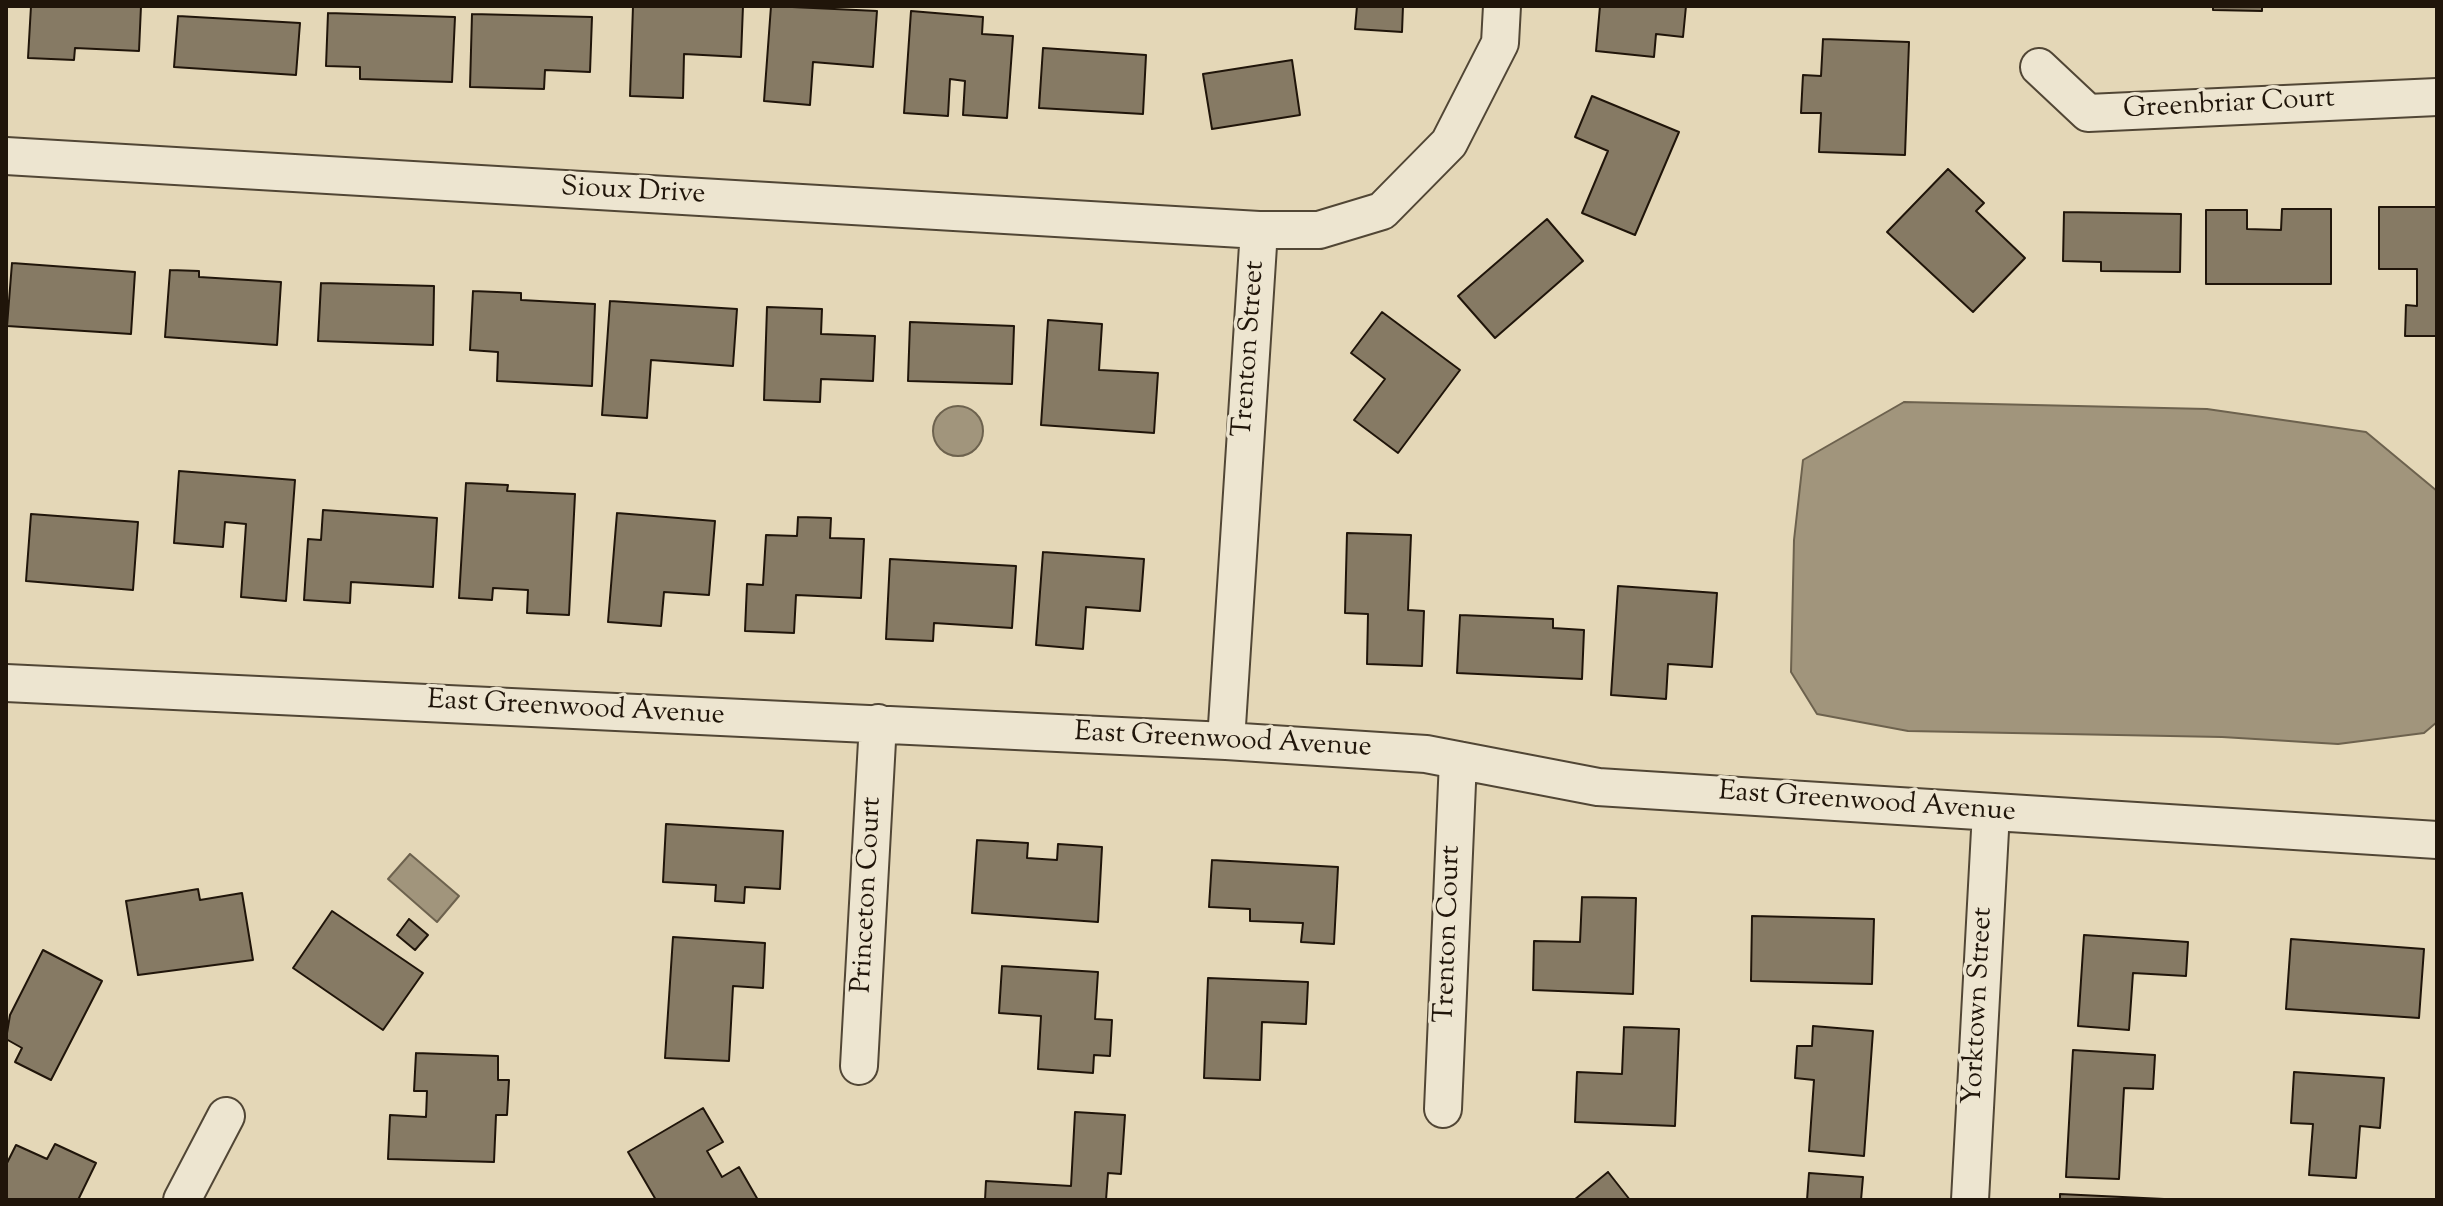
<!DOCTYPE html>
<style>
body{margin:0}
#map{position:relative;width:2443px;height:1206px;overflow:hidden;background:#e4d7b7;font-family:"Sorts Mill Goudy",serif}
canvas{display:block}
.frame{position:absolute;inset:0;border:8px solid #20150a;pointer-events:none}
</style>
<div id="map">
<canvas width="2443" height="1206"></canvas>
<div class="frame"></div>
</div>
<script>
const ctx = document.querySelector('canvas').getContext('2d');
ctx.lineJoin = 'round';
function paint(path, color) { ctx.fillStyle = color; ctx.fill(path, 'evenodd'); }
const shape = rows => new Path2D(rows.map(r => 'M' + r).join(''));
function strokePath(path, color, width, dash) { ctx.strokeStyle = color; ctx.lineWidth = width; ctx.lineCap = dash ? 'butt' : 'round'; ctx.setLineDash(dash || []); ctx.stroke(path); }
function write(font, color, halo, rows, align = 'center') {
  ctx.font = font + ' "Sorts Mill Goudy",serif'; ctx.lineWidth = 7; ctx.setLineDash([]); ctx.textBaseline = 'middle'; ctx.strokeStyle = halo; ctx.fillStyle = color; for (const [text, x, y, turn = 0] of rows) {
    ctx.save(); ctx.translate(x, y); ctx.rotate((+turn || 0) * Math.PI / 180); ctx.textAlign = isNaN(turn) ? turn : align; if (halo) ctx.strokeText(text, 0, 0); ctx.fillText(text, 0, 0); ctx.restore();
  }
}
const water = shape([
 [1904,402,2207,409,2366,432,2437,491,2437,722,2424,733,2338,744,2222,737,1908,731,1817,714,1791,672,1794,540,1803,460,1904,402],
 '933 431a25 25 0 1 1 50 0a25 25 0 1 1-50 0Z',
 [410,854,459,896,437,922,388,879,410,854]
]);
paint(water, '#a1957c');
strokePath(water, '#6d624e', 2);
const building = shape([
 [31,6,141,6,139,51,75,48,74,60,28,58,31,6],
 [633,6,743,6,741,57,684,54,683,98,630,96,633,6],
 [771,6,877,11,873,67,813,62,810,105,764,101,771,6],
 [1357,6,1403,6,1402,32,1355,29,1357,6],
 [1600,6,1686,6,1683,37,1656,34,1654,57,1596,51,1600,6],
 [2213,6,2262,6,2262,11,2213,10,2213,6],
 [911,11,983,17,982,34,1013,36,1007,118,963,115,965,81,950,79,948,116,904,113,911,11],
 [328,13,455,17,452,82,360,79,360,67,326,66,328,13],
 [472,14,592,17,590,72,545,70,544,89,470,87,472,14],
 [178,16,300,23,296,75,174,67,178,16],
 [1823,39,1909,42,1905,155,1819,152,1821,113,1801,113,1803,75,1821,76,1823,39],
 [1043,48,1146,55,1143,114,1039,108,1043,48],
 [1292,60,1300,115,1212,129,1203,74,1292,60],
 [1592,96,1679,132,1635,235,1582,213,1608,151,1575,137,1592,96],
 [1948,169,1984,203,1976,211,2025,258,1973,312,1887,232,1948,169],
 [2379,207,2437,207,2437,336,2405,336,2406,305,2417,306,2417,269,2379,269,2379,207],
 [2282,209,2331,209,2331,284,2206,284,2206,210,2247,210,2247,229,2281,230,2282,209],
 [2064,212,2181,214,2180,272,2101,271,2101,262,2063,261,2064,212],
 [1547,219,1583,261,1495,338,1458,296,1547,219],
 [12,263,135,272,131,334,7,326,12,263],
 [170,270,199,271,199,277,281,282,277,345,165,337,170,270],
 [321,283,434,286,433,345,318,341,321,283],
 [473,291,521,293,521,300,595,304,592,386,497,381,498,352,470,350,473,291],
 [610,301,737,309,733,366,651,360,647,418,602,415,610,301],
 [767,307,822,309,821,334,875,336,873,381,821,379,820,402,764,400,767,307],
 [1382,312,1460,370,1398,453,1354,420,1385,379,1351,353,1382,312],
 [1048,320,1102,324,1099,370,1158,373,1154,433,1041,425,1048,320],
 [910,322,1014,326,1012,384,908,381,910,322],
 [179,471,295,480,286,601,241,597,246,524,225,522,223,547,174,543,179,471],
 [466,483,508,485,507,491,575,494,569,615,527,613,528,590,493,588,492,600,459,598,466,483],
 [323,510,437,518,433,587,351,582,350,603,304,600,308,539,321,540,323,510],
 [617,513,715,521,709,595,664,592,661,626,608,622,617,513],
 [31,514,138,522,133,590,26,581,31,514],
 [798,517,831,518,830,538,864,539,861,598,796,595,794,633,745,631,747,584,763,585,766,535,797,536,798,517],
 [1347,533,1411,535,1408,610,1424,611,1422,666,1367,664,1368,614,1345,613,1347,533],
 [1043,552,1144,559,1140,611,1086,607,1083,649,1036,645,1043,552],
 [890,559,1016,566,1012,628,934,623,933,641,886,639,890,559],
 [1618,586,1717,593,1712,667,1668,664,1666,699,1611,695,1618,586],
 [1460,615,1553,619,1553,628,1584,630,1582,679,1457,673,1460,615],
 [666,824,783,831,780,889,745,887,744,903,715,901,716,885,663,882,666,824],
 [977,840,1028,843,1027,858,1057,860,1058,844,1102,847,1098,922,972,913,977,840],
 [1212,860,1338,867,1334,944,1301,942,1303,923,1250,921,1250,909,1209,907,1212,860],
 [198,889,200,900,242,893,253,960,138,975,126,901,198,889],
 [1582,897,1636,898,1633,994,1533,990,1534,941,1580,942,1582,897],
 [332,911,423,973,383,1030,293,968,332,911],
 [1752,916,1874,919,1872,984,1751,981,1752,916],
 [409,919,428,935,415,950,397,935,409,919],
 [2084,935,2188,942,2186,976,2133,973,2129,1030,2078,1026,2084,935],
 [673,937,765,943,763,988,733,986,729,1061,665,1058,673,937],
 [2291,939,2424,949,2419,1018,2286,1009,2291,939],
 [43,950,102,981,51,1080,15,1062,22,1048,6,1039,10,1015,43,950],
 [1002,966,1098,972,1095,1019,1112,1020,1110,1056,1094,1055,1093,1073,1038,1069,1041,1016,999,1013,1002,966],
 [1208,978,1308,982,1306,1024,1262,1022,1260,1080,1204,1078,1208,978],
 [1813,1026,1873,1031,1864,1156,1809,1151,1814,1080,1795,1078,1797,1046,1812,1046,1813,1026],
 [1624,1027,1679,1029,1675,1126,1575,1122,1577,1072,1622,1074,1624,1027],
 [2073,1050,2155,1055,2153,1089,2124,1088,2119,1179,2066,1177,2073,1050],
 [416,1053,498,1056,498,1080,509,1080,507,1115,496,1115,494,1162,388,1159,390,1115,426,1117,427,1091,414,1091,416,1053],
 [2294,1072,2384,1078,2380,1128,2360,1126,2356,1178,2309,1175,2313,1124,2291,1123,2294,1072],
 [703,1108,723,1142,707,1151,722,1177,739,1167,758,1200,656,1200,628,1152,703,1108],
 [1075,1112,1125,1115,1121,1174,1108,1173,1106,1200,985,1200,986,1181,1071,1186,1075,1112],
 [55,1144,96,1163,78,1200,6,1200,6,1165,16,1145,47,1159,55,1144],
 [1608,1172,1630,1200,1574,1200,1608,1172],
 [1809,1173,1863,1177,1861,1200,1807,1200,1809,1173],
 [2060,1194,2164,1199,2164,1200,2060,1200,2060,1194]
]);
paint(building, '#867a64');
strokePath(building, '#20150a', 2);
const minor = shape([
 [2039,67,2088,113,2437,97],
 [6,156,1259,230,1319,230,1382,211,1449,143,1500,43,1502,6],
 [6,683,1226,741,1426,754,1598,787,2437,840],
 [1226,741,1259,230],
 [859,1066,878,723],
 [1443,1109,1458,760],
 [182,1200,226,1116],
 [1970,1200,1991,812]
]);
strokePath(minor, '#514635', 40);
strokePath(minor, '#ede5d0', 36);
write('28px', '#20150a', '#ede5d0', [
 ["Greenbriar Court",2229,106,-3],
 ["Sioux Drive",633,193,3],
 ["Trenton Street",1251,349,-86],
 ["East Greenwood Avenue",576,710,3],
 ["East Greenwood Avenue",1223,742,3],
 ["East Greenwood Avenue",1867,804,4],
 ["Princeton Court",869,895,-87],
 ["Trenton Court",1450,934,-88],
 ["Yorktown Street",1980,1006,-87]
]);
</script>
